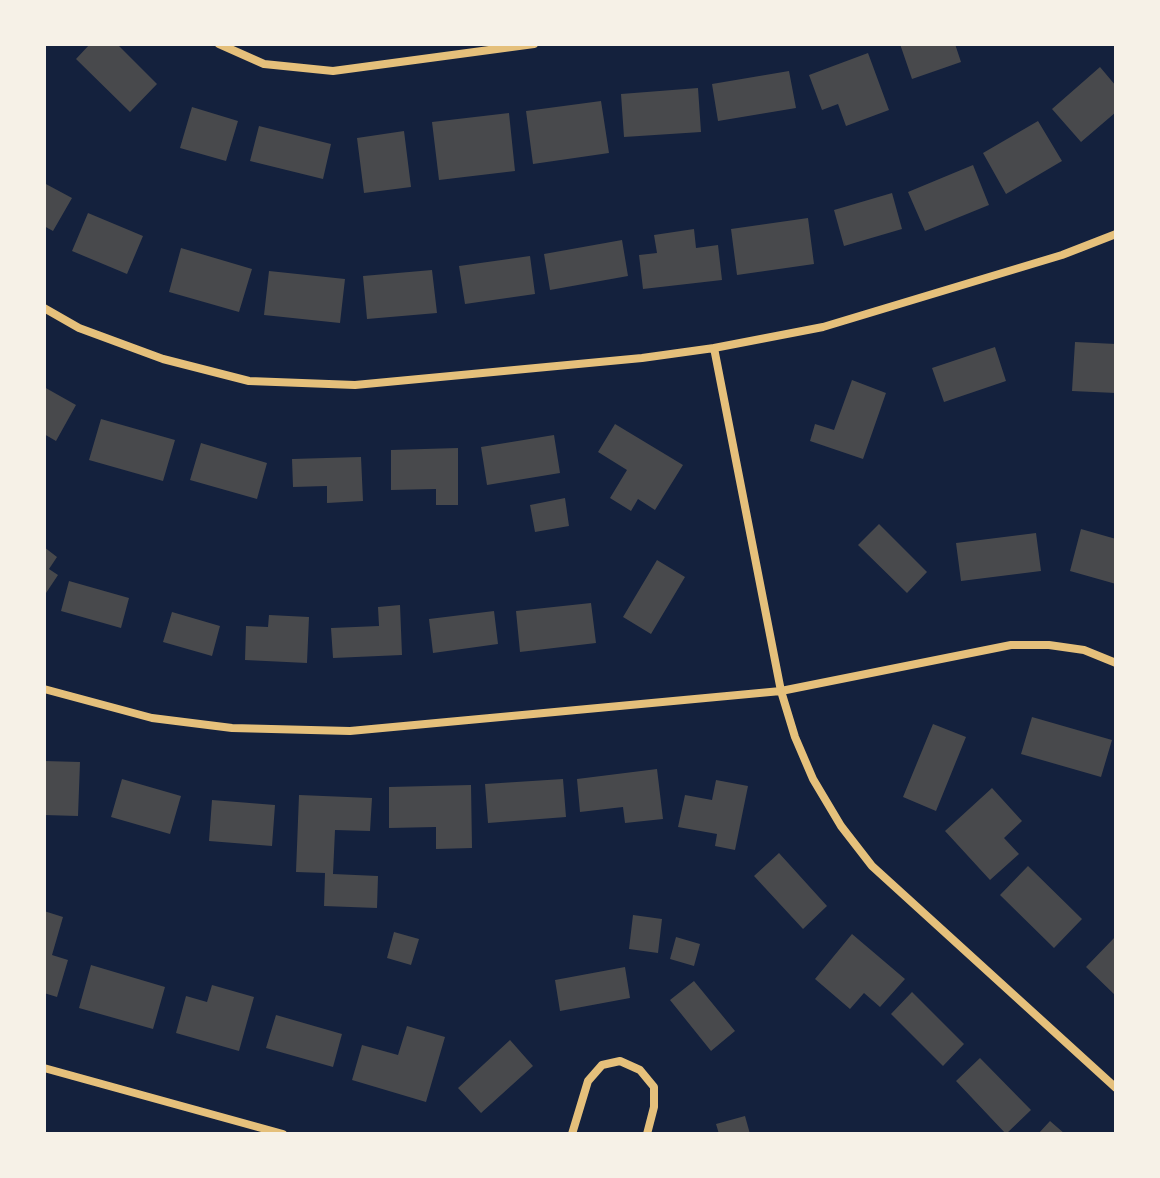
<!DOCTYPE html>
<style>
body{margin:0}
#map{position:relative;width:1160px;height:1178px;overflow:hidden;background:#14213d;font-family:"Playfair Display",serif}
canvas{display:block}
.frame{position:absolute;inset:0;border:46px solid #f6f1e7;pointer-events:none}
</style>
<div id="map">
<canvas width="1160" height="1178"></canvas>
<div class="frame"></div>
</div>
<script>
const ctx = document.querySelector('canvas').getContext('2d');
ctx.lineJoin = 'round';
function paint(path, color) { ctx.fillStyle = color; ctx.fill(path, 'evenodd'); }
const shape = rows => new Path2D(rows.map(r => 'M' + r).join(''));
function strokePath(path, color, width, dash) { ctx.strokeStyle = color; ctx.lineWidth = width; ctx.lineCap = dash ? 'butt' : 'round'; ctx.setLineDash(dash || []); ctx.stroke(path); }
paint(shape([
 [90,44,117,44,157,84,130,112,76,59],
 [900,44,955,44,961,62,912,79],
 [868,53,889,110,846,126,838,104,822,110,809,75],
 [1100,67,1116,86,1116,112,1081,142,1052,109],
 [789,71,796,108,718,121,712,84],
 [698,88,701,132,624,137,621,94],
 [601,101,609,153,533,164,526,111],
 [192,107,238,121,226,161,180,148],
 [509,113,515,171,439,180,432,122],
 [1038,121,1062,161,1006,194,983,153],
 [259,126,331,144,323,179,250,161],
 [404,131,411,187,364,193,357,138],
 [973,165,989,205,925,231,908,192],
 [44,183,72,198,53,231,44,226],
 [892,193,902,229,844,246,834,210],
 [88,213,143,236,127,274,72,251],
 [808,218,814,264,737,275,731,229],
 [694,229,696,248,718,245,722,280,643,289,639,255,657,253,654,235],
 [622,240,628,276,550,290,544,254],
 [181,248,252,269,239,312,169,292],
 [530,256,535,294,465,304,459,266],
 [432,270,437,313,367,319,363,276],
 [269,271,345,279,340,323,264,315],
 [1075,342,1116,344,1116,393,1072,391],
 [995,347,1006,381,944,402,932,368],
 [852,380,886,393,863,459,810,441,815,424,834,430],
 [44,387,76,405,56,441,44,434],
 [101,419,175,440,163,481,89,460],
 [615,424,683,465,655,510,638,499,631,511,610,498,627,470,598,452],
 [554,435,560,473,487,485,481,447],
 [201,443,267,463,257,499,190,480],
 [458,448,458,505,436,505,436,489,391,490,391,450],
 [361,457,363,501,327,503,327,486,293,487,292,459],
 [565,498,569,526,535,532,530,505],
 [879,524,927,572,907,593,858,545],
 [1081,529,1116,539,1116,584,1070,571],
 [1036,533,1041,571,961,581,956,543],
 [44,547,57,557,49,569,58,575,44,596],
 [657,560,685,577,651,634,623,617],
 [69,581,129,598,121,628,61,611],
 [591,603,596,643,520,652,516,611],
 [400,605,402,655,333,658,331,628,379,626,378,607],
 [494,611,498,644,433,653,429,619],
 [172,612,220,626,212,656,163,642],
 [269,615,309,617,307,663,245,660,246,626,268,627],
 [1032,717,1112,740,1101,777,1021,754],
 [933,724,966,737,936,811,903,797],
 [44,761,80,762,78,816,44,815],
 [657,769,663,819,625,823,623,807,580,812,577,779],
 [122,779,181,796,170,834,111,817],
 [563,779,566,817,488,823,485,784],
 [716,780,748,786,735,850,715,846,717,834,678,827,685,795,712,800],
 [471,785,472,848,436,849,436,827,389,828,389,787],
 [992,788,1022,821,1004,838,1019,854,990,880,945,831],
 [299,795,372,798,370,831,335,830,333,874,378,876,377,908,324,906,325,873,296,872],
 [212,800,275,805,272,846,209,841],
 [779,853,827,906,803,929,754,876],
 [1028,866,1082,919,1054,948,1000,895],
 [44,911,63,917,52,955,68,960,57,997,44,993],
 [633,915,662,919,658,953,629,949],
 [394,932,419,939,411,965,387,958],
 [852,934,905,979,880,1007,864,993,850,1009,815,979],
 [1116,936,1116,996,1086,967],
 [676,937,700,944,694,966,670,959],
 [91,965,165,987,153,1029,79,1008],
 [625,967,630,998,560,1011,555,980],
 [694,981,735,1031,711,1051,670,1000],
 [212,985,254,997,239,1051,176,1033,186,996,207,1002],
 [912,992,964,1044,943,1066,891,1014],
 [276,1015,342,1034,333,1067,266,1048],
 [407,1026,445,1037,426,1102,352,1080,362,1045,398,1055],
 [510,1040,533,1066,481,1113,458,1088],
 [980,1058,1031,1110,1006,1134,956,1081],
 [745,1116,750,1134,719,1134,716,1124],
 [1050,1121,1065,1134,1038,1134]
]), '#48494c');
strokePath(shape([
 [219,44,264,64,333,71,534,44],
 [44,308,79,328,163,359,249,381,355,385,642,358,714,348,823,327,1062,255,1116,234],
 [714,348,781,691,795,737,813,779,841,826,872,866,1116,1088],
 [44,689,152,718,232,728,350,731,781,691,1011,645,1049,645,1084,650,1116,663],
 [44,1068,283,1134],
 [572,1134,588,1081,602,1065,620,1061,640,1070,654,1087,654,1107,647,1134]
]), '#e5c07b', 8);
</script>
